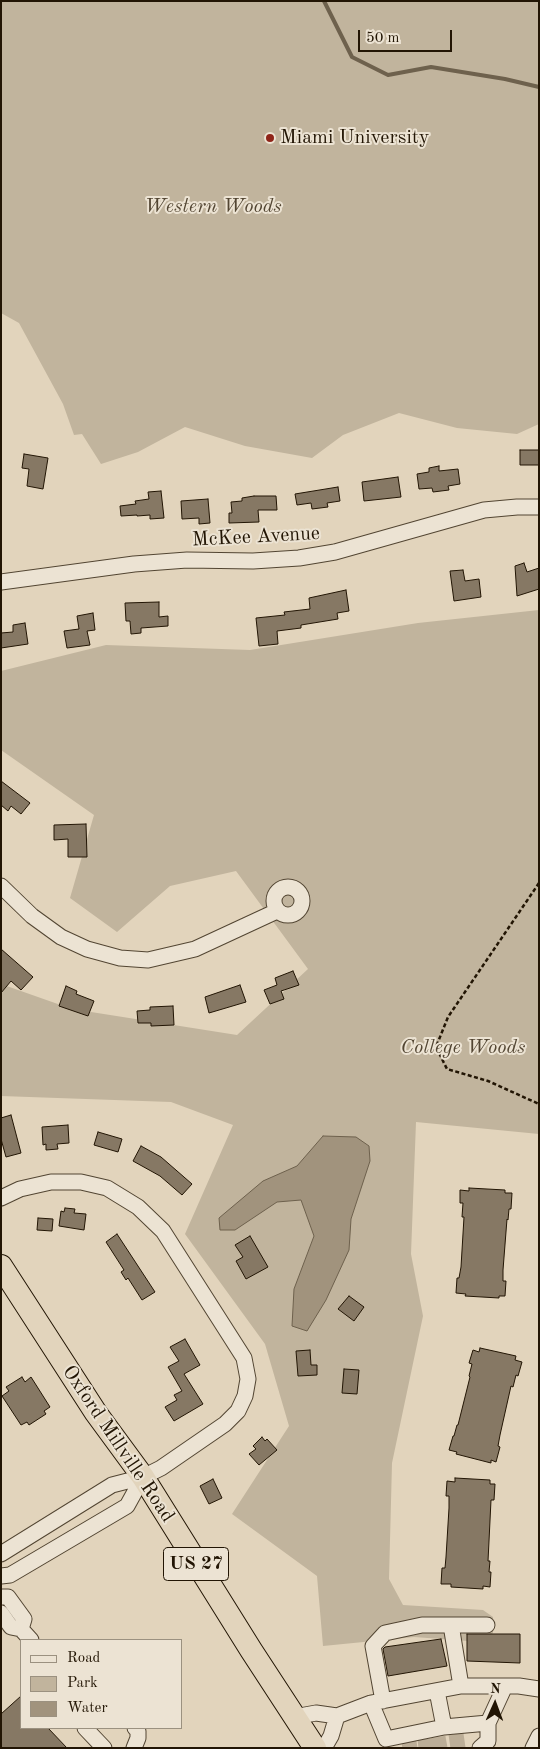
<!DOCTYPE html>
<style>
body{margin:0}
#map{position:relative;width:540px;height:1749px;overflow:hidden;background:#e2d4bc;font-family:"Old Standard TT",serif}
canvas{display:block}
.frame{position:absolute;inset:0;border:2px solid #221504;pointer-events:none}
.legend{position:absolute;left:20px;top:1639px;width:162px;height:90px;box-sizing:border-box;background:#ece3d3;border:1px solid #9b9180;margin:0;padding:6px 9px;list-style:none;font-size:15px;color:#221504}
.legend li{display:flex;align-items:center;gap:10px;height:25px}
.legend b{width:25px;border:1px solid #9b9180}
.north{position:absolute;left:470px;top:1679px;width:50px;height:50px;-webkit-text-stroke:4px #ece3d3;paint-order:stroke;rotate:2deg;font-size:14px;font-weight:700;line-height:20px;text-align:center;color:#221504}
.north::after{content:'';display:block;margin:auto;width:18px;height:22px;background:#221504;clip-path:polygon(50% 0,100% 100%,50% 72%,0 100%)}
.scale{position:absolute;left:358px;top:30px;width:94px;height:22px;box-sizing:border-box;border:2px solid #221504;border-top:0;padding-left:6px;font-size:15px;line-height:18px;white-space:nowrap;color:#221504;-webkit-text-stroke:4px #ece3d3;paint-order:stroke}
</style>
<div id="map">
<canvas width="540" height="1749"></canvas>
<div class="frame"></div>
<ul class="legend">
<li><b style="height:6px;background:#ece3d3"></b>Road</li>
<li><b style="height:14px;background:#c1b49d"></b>Park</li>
<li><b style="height:14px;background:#a1937d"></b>Water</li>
</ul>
<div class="north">N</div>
<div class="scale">50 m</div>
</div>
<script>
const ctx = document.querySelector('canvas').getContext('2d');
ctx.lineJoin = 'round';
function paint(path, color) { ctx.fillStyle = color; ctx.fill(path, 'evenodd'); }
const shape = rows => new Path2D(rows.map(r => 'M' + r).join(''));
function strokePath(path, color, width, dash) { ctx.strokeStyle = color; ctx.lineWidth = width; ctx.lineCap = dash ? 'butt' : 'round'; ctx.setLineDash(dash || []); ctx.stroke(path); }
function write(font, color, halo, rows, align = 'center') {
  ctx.font = font + ' "Old Standard TT",serif'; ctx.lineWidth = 4; ctx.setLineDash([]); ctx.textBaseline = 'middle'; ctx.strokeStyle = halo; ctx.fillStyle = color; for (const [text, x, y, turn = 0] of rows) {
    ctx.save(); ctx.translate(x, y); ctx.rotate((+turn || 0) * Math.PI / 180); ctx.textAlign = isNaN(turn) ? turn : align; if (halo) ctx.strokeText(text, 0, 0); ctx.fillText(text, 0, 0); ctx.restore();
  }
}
paint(shape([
 [1,1,539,1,539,424,517,434,457,428,399,413,343,435,312,458,245,446,185,427,138,452,101,464,82,434,74,435,63,404,19,323,1,313],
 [539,610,539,1134,416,1122,411,1254,423,1316,392,1463,389,1579,403,1605,483,1610,493,1617,493,1633,482,1642,414,1637,323,1646,317,1576,232,1514,289,1426,265,1344,185,1234,233,1125,171,1102,1,1096,1,984,72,1009,237,1035,308,969,236,871,170,886,117,932,70,898,94,815,1,750,1,671,106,645,250,650,418,623]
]), '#c1b49d');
const water = shape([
 [323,1136,356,1137,369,1146,370,1161,351,1219,349,1250,326,1300,307,1331,292,1326,294,1289,314,1236,301,1200,277,1202,235,1230,220,1230,219,1218,263,1181,297,1166,323,1136]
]);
paint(water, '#a1937d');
strokePath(water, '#6e614d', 1);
strokePath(shape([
 [324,1,352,57,388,75,431,67,505,79,539,87]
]), '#6e614d', 4);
const building = shape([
 [520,450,539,450,539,465,520,465,520,450],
 [24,454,48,458,43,489,27,486,29,469,22,468,24,454],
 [439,466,439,471,458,469,460,484,448,486,449,490,433,492,432,488,419,489,417,474,429,472,429,468,439,466],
 [398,477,401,497,364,501,362,482,398,477],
 [338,487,340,501,327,503,328,507,312,509,311,503,297,505,295,494,338,487],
 [161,491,164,518,150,519,150,515,137,516,137,515,121,516,120,506,136,504,135,501,149,499,148,492,161,491],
 [254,496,276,496,277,510,258,510,259,522,229,523,229,513,232,513,231,502,242,501,242,498,254,496],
 [208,499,210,523,199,524,199,518,182,519,181,501,208,499],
 [524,563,527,572,539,568,539,589,517,596,515,566,524,563],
 [463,570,465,581,479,579,481,597,454,601,450,571,463,570],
 [346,590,349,611,337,613,338,619,301,625,301,628,277,631,278,644,259,646,256,618,285,615,284,612,310,609,309,598,346,590],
 [159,602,159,617,168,616,168,626,141,628,141,633,131,634,130,621,126,621,125,603,159,602],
 [93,613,95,630,87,631,90,645,67,648,64,631,79,629,77,616,93,613],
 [25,623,28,644,1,648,1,633,13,632,13,625,25,623],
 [1,781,30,803,21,814,11,806,8,811,1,805,1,781],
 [86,824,87,857,68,857,68,839,54,840,54,825,86,824],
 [1,949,33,977,21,990,11,981,1,993,1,949],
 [293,971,299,985,281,991,284,999,270,1004,264,990,277,985,275,978,293,971],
 [240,985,246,1002,209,1013,205,997,240,985],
 [66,986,77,991,76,994,94,1001,88,1016,59,1006,66,986],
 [173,1006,174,1025,151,1026,151,1023,138,1023,137,1011,150,1010,150,1007,173,1006],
 [11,1115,21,1153,6,1157,1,1139,1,1118,11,1115],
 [68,1125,69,1143,57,1144,58,1149,46,1150,46,1144,43,1145,42,1127,68,1125],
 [98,1132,122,1139,118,1152,94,1145,98,1132],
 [141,1146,161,1157,192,1184,182,1195,160,1176,133,1161,141,1146],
 [469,1188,505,1190,505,1193,512,1193,511,1209,509,1209,508,1220,507,1219,503,1270,503,1281,506,1281,505,1296,499,1296,499,1298,465,1296,466,1294,456,1293,457,1278,459,1278,461,1267,464,1217,462,1217,463,1203,460,1203,460,1190,469,1191,469,1188],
 [65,1208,75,1209,74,1213,86,1214,84,1230,59,1226,61,1211,64,1212,65,1208],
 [38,1218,53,1219,52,1231,37,1230,38,1218],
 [117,1234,155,1292,142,1300,128,1278,126,1280,121,1272,124,1270,106,1242,117,1234],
 [250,1236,268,1267,246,1279,236,1261,243,1257,235,1245,250,1236],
 [349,1296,364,1307,354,1321,338,1309,349,1296],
 [185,1339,200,1365,184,1374,203,1404,174,1421,165,1407,177,1400,174,1395,182,1391,168,1367,179,1361,170,1347,185,1339],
 [480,1348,516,1356,515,1360,522,1362,518,1376,516,1375,513,1387,511,1386,500,1435,498,1446,500,1447,496,1462,491,1460,491,1463,456,1454,457,1452,449,1450,453,1436,454,1436,457,1425,458,1425,470,1377,469,1376,472,1364,469,1363,473,1350,479,1352,480,1348],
 [310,1350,311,1365,317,1365,317,1375,298,1376,296,1351,310,1350],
 [344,1369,359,1370,357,1394,342,1393,344,1369],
 [22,1377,25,1382,31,1377,50,1407,44,1411,46,1414,29,1425,27,1422,21,1425,2,1396,9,1391,6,1387,22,1377],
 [262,1437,265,1441,267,1439,277,1450,259,1465,249,1454,256,1449,253,1446,262,1437],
 [455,1478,490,1480,490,1484,495,1484,494,1500,491,1500,489,1541,488,1561,490,1561,489,1572,491,1572,490,1587,483,1586,483,1589,451,1587,451,1584,441,1584,442,1568,445,1568,446,1557,449,1508,449,1496,446,1496,447,1481,455,1482,455,1478],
 [213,1479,222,1498,209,1504,200,1486,213,1479],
 [467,1634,520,1634,520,1663,467,1661,467,1634],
 [441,1639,447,1666,388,1676,383,1649,385,1647,441,1639],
 [21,1696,21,1728,48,1728,67,1748,1,1748,1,1714,21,1696]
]);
paint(building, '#867864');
strokePath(building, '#221504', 1);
strokePath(shape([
 [456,1734,458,1748],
 [438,1737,440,1748],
 [425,1739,426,1748],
 [409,1742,410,1748]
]), '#bcae97', 15, [15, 8]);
const minor = shape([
 [1,582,134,564,187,560,253,561,299,558,335,552,484,510,517,507,539,507],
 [1,886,32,916,61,937,87,949,120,958,148,960,195,949,277,911],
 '274 901a14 14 0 1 1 28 0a14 14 0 1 1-28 0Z',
 [1,1198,20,1189,51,1182,81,1182,107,1188,138,1207,163,1231,244,1358,248,1379,245,1396,238,1411,225,1424,161,1468,143,1477,112,1485,1,1554],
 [1,1576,10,1575,127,1506,143,1477],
 [1,1597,8,1597,24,1619,21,1629],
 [1,1613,11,1627,21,1629,31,1640],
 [451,1625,487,1625],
 [437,1691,444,1727],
 [383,1701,373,1646,385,1633,422,1625,451,1625,461,1686],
 [371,1703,386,1739,444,1727,488,1723,505,1686],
 [294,1717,316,1713,337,1716,371,1703,461,1686,519,1686,539,1689],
 [85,1728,104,1748],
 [134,1748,138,1738,138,1731,135,1728],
 [324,1748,331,1736,337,1716],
 [480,1748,488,1741,488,1723],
 [533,1748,539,1736]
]);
const highway = shape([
 [1,1266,96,1413,143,1477,251,1650,315,1748]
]);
strokePath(minor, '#524532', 17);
strokePath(highway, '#221504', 24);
strokePath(shape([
 [539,883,448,1017,436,1047,447,1069,488,1081,539,1104]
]), '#221504', 2.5, [4, 2.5]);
strokePath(minor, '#ece3d3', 15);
strokePath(highway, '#e2d4bc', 22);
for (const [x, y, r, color] of [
 [270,138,5,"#8f2418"]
]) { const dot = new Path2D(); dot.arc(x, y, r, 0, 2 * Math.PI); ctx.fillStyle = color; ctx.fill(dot); strokePath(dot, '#ece3d3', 2); }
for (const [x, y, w] of [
 [196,1564,65]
]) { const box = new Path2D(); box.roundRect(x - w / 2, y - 16.5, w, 33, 4); ctx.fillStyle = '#ece3d3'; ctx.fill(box); strokePath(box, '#221504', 1); }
write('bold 19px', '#221504', null, [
 ["US 27",196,1564]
]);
write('20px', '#221504', '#ece3d3', [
 ["Miami University",280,138]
], 'left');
write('italic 20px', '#524532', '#ece3d3', [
 ["Western Woods",213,207],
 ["College Woods",463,1048]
]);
write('20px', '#221504', '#ece3d3', [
 ["McKee Avenue",256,537,-3],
 ["Oxford Millville Road",118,1444,56]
]);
</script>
